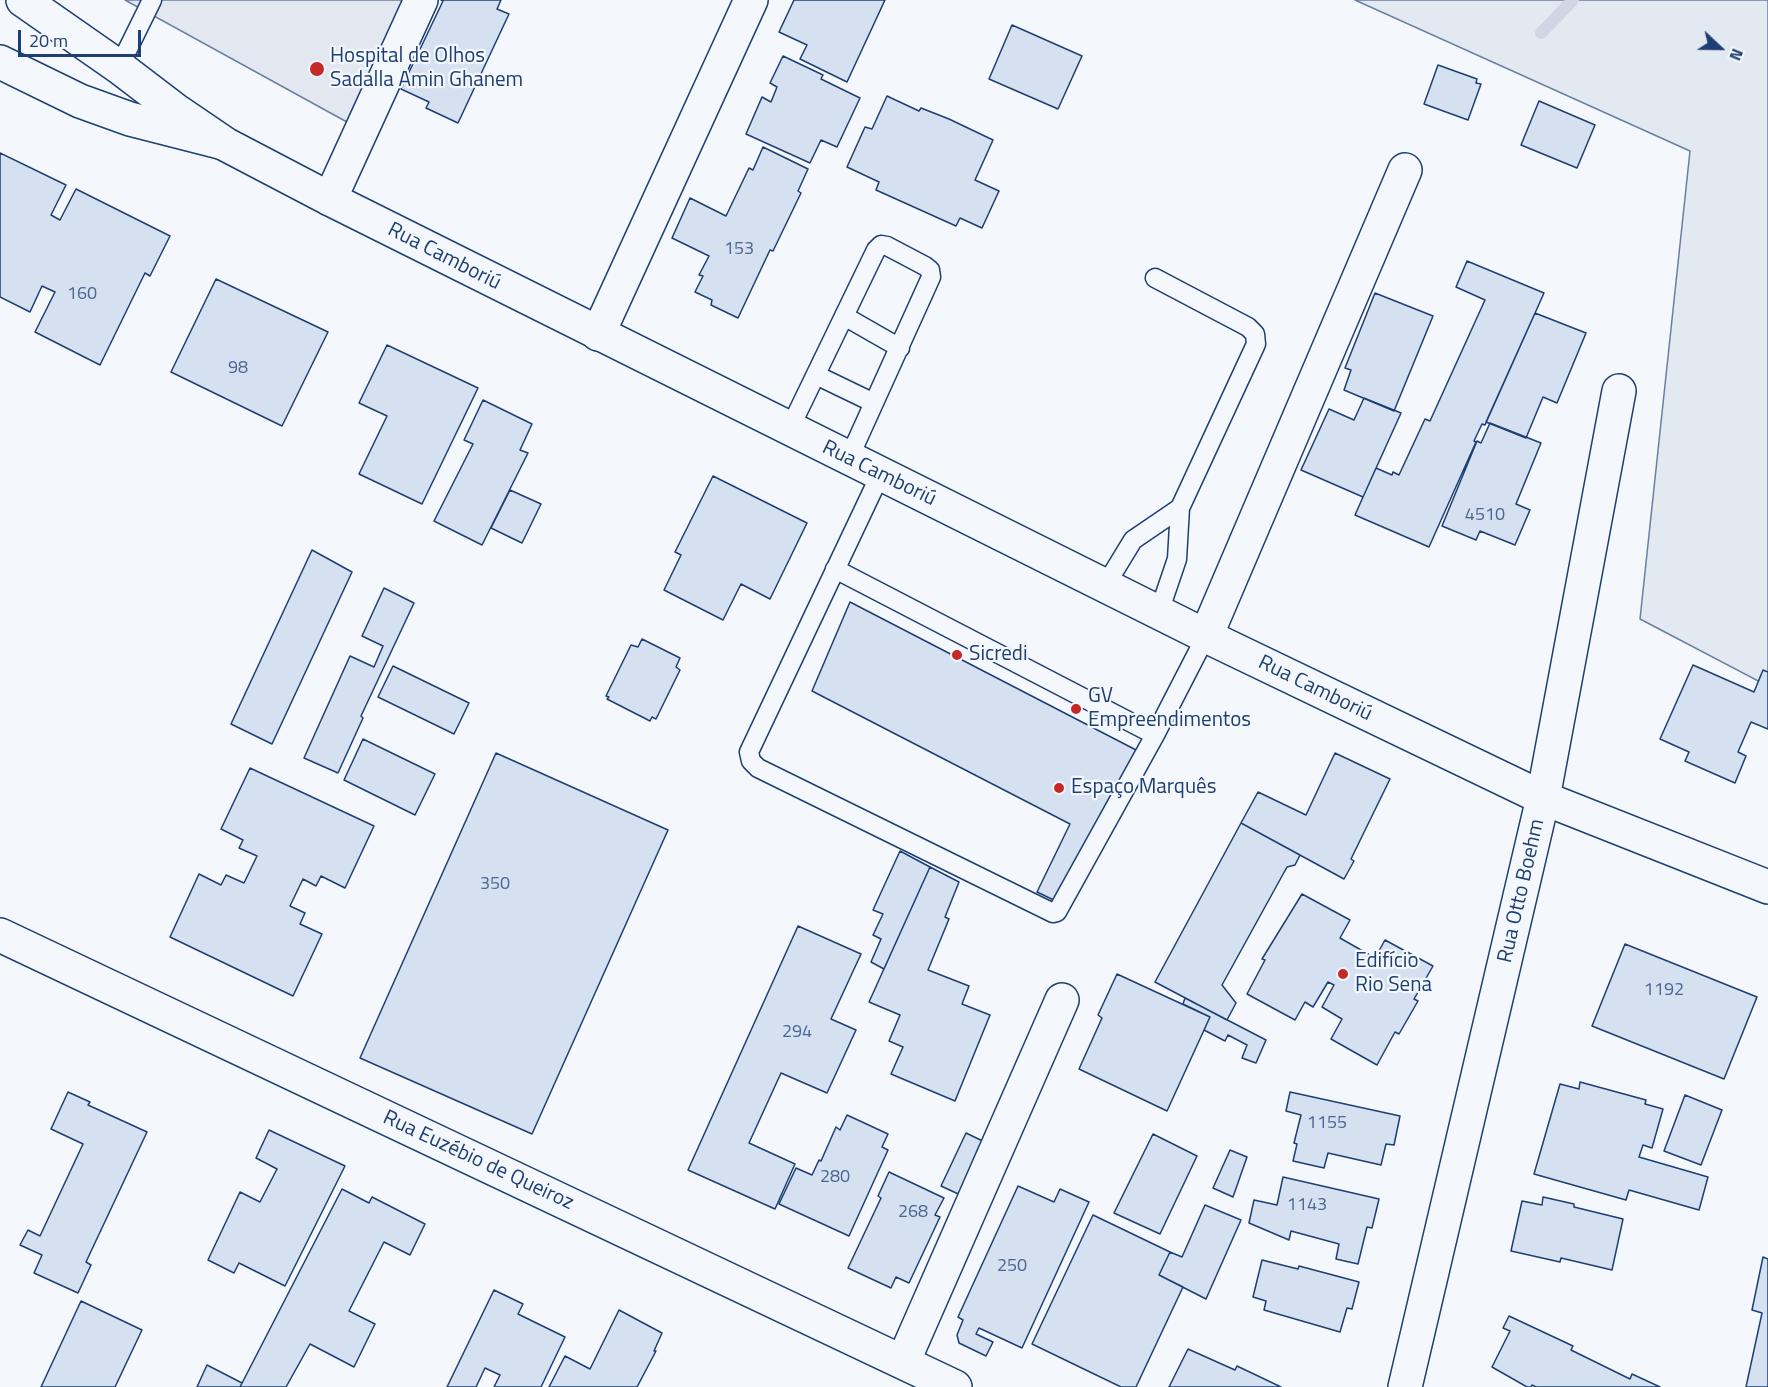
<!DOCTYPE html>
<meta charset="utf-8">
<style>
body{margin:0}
#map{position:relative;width:1768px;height:1387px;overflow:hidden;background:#f4f7fb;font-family:"Titillium Web",sans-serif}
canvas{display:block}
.north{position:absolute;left:1690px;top:18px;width:60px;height:60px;-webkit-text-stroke:4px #f4f7fb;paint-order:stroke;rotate:112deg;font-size:16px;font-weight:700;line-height:24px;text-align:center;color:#1d3f73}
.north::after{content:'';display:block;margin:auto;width:21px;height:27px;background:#1d3f73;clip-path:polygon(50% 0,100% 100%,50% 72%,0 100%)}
.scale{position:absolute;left:18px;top:30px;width:123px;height:27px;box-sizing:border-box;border:3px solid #1d3f73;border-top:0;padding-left:8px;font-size:18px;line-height:21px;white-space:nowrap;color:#1d3f73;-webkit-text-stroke:4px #f4f7fb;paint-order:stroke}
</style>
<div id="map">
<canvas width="1768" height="1387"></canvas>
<div class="north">N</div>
<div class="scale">20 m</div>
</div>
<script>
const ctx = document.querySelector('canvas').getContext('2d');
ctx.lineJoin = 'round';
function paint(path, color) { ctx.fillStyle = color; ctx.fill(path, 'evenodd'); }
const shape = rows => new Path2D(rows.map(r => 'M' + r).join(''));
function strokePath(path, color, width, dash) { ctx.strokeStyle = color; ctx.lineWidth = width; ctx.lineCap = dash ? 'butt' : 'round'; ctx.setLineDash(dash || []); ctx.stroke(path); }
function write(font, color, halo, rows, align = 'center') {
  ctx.font = font + ' "Titillium Web",sans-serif'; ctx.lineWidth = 4.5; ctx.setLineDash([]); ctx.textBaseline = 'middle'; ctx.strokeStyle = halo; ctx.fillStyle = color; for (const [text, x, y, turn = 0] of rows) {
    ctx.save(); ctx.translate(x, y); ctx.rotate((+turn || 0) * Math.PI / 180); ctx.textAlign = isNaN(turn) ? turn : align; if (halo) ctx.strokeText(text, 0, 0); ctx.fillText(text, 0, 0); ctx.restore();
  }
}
const green = shape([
 [1355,0,1768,0,1768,686,1640,619,1690,151,1355,0]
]);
paint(green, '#e3e9f0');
strokePath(green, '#687fa3', 1.5);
const parking = shape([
 [125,0,412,0,356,127,125,0]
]);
paint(parking, '#e3e8f0');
strokePath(parking, '#687fa3', 1.5);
strokePath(shape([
 [1541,33,1573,0]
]), '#cfd7e4', 12);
const building = shape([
 [441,0,501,0,497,9,509,14,458,123,426,108,429,102,401,89,443,1,441,0],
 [794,0,885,0,847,82,800,59,807,45,779,32,794,0],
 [1012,25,1082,56,1058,109,989,79,1012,25],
 [783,56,823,75,821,79,860,98,837,147,821,140,810,163,746,134,762,97,771,102,777,87,770,83,783,56],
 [1438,65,1477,79,1476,83,1481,84,1468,120,1424,104,1438,65],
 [887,96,919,111,921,108,949,119,993,140,975,180,999,191,982,228,960,218,956,226,876,190,879,182,847,167,865,127,872,129,887,96],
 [1539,101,1595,125,1577,168,1521,145,1539,101],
 [763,147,808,169,798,191,801,193,773,251,770,250,738,318,711,305,712,300,695,292,703,276,699,275,709,256,672,238,690,198,726,216,749,168,753,170,763,147],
 [0,153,66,185,51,215,60,220,76,189,170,236,150,276,145,273,100,365,35,332,55,292,42,286,30,312,0,297,0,153],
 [1467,261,1544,293,1485,425,1482,424,1474,441,1476,442,1429,547,1355,515,1376,468,1392,475,1393,472,1399,475,1425,419,1430,421,1485,300,1456,287,1467,261],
 [216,279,328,332,282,426,171,372,216,279],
 [1375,293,1433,316,1394,411,1344,390,1351,370,1345,368,1375,293],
 [1535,313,1586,333,1557,403,1543,397,1526,438,1486,422,1535,313],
 [387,345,478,388,422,504,359,474,387,416,359,403,387,345],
 [1364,398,1401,413,1363,497,1301,470,1329,409,1354,420,1364,398],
 [483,400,532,424,520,450,528,453,482,545,434,521,473,444,464,440,483,400],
 [1490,423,1541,443,1516,504,1530,510,1515,545,1480,531,1476,540,1442,526,1477,441,1481,443,1490,423],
 [713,476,807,523,770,599,741,584,723,620,664,590,681,555,675,552,713,476],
 [510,490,541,504,522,543,491,528,510,490],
 [312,550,352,572,272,744,231,724,312,550],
 [384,588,414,603,361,716,363,718,338,773,304,758,350,656,374,667,383,646,362,636,384,588],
 [850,602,1138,751,1062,904,1037,892,1070,824,812,691,850,602],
 [642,639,680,658,676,667,680,670,656,719,652,717,650,721,607,699,609,697,606,696,631,645,638,647,642,639],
 [1693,665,1754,692,1763,670,1768,672,1768,729,1751,722,1738,752,1746,756,1735,783,1685,761,1689,752,1660,739,1693,665],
 [393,666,469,703,454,734,378,697,393,666],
 [363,739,435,774,415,815,344,780,363,739],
 [496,753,668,830,532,1134,360,1058,496,753],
 [1335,753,1390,779,1351,859,1354,861,1344,879,1241,823,1258,792,1306,815,1335,753],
 [250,768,374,826,345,888,321,876,316,886,303,879,290,906,305,913,300,924,322,934,293,996,170,937,199,874,221,885,226,875,244,883,257,856,239,848,243,840,221,829,250,768],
 [1241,823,1300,855,1295,865,1287,867,1222,985,1236,1003,1227,1020,1155,982,1241,823],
 [900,851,930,867,884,969,871,962,881,939,873,935,883,914,873,910,900,851],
 [930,867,959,882,945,917,949,919,928,970,969,986,962,1004,990,1015,955,1101,891,1074,903,1047,889,1041,900,1015,869,1002,930,867],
 [1302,894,1350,920,1340,938,1375,958,1385,940,1433,966,1414,999,1418,1001,1399,1034,1395,1032,1377,1065,1331,1039,1342,1019,1322,1007,1334,985,1328,982,1313,1007,1305,1002,1295,1020,1247,994,1265,960,1262,959,1302,894],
 [798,926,861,954,831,1019,856,1030,827,1093,781,1073,749,1143,795,1164,775,1209,688,1170,798,926],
 [1625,944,1757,997,1724,1079,1592,1026,1625,944],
 [1117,974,1210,1017,1167,1111,1079,1069,1102,1018,1098,1015,1117,974],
 [1185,998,1266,1040,1256,1063,1242,1058,1247,1045,1228,1035,1225,1041,1204,1030,1210,1017,1183,1004,1185,998],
 [1580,1082,1646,1100,1645,1104,1663,1109,1652,1148,1643,1145,1639,1157,1708,1177,1699,1210,1629,1190,1626,1200,1534,1174,1560,1084,1579,1089,1580,1082],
 [68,1092,90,1102,88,1105,147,1132,86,1262,91,1265,78,1293,34,1273,42,1255,20,1245,28,1230,40,1236,83,1144,51,1129,68,1092],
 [1290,1092,1400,1116,1394,1145,1386,1144,1381,1165,1328,1153,1324,1168,1293,1161,1297,1144,1294,1143,1301,1115,1286,1111,1290,1092],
 [1685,1095,1722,1110,1701,1165,1664,1151,1685,1095],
 [847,1115,888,1134,882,1147,888,1150,849,1236,779,1204,796,1168,812,1175,819,1160,821,1161,836,1127,840,1130,847,1115],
 [269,1130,345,1166,285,1286,239,1263,234,1273,208,1260,240,1192,260,1202,277,1169,256,1158,269,1130],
 [966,1133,989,1144,967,1198,941,1186,966,1133],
 [1153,1134,1197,1156,1160,1234,1114,1213,1153,1134],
 [1230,1150,1247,1157,1233,1197,1213,1188,1230,1150],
 [889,1172,944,1198,935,1215,940,1217,909,1283,896,1277,891,1288,848,1268,881,1198,878,1196,889,1172],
 [1283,1177,1379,1199,1372,1228,1367,1227,1358,1264,1336,1259,1339,1244,1291,1231,1289,1240,1249,1223,1254,1200,1277,1205,1283,1177],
 [1018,1186,1054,1202,1060,1189,1089,1202,1022,1348,979,1328,976,1334,993,1342,986,1356,959,1343,957,1335,963,1320,958,1317,1018,1186],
 [342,1189,369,1203,372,1197,425,1224,410,1255,384,1242,349,1311,375,1324,354,1367,310,1344,286,1387,240,1387,342,1189],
 [1543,1197,1574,1204,1574,1207,1623,1219,1612,1270,1561,1258,1560,1262,1511,1251,1522,1201,1542,1205,1543,1197],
 [1205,1205,1241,1220,1206,1299,1159,1275,1170,1252,1182,1257,1205,1205],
 [1093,1215,1170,1252,1159,1275,1183,1287,1136,1387,1121,1387,1032,1344,1093,1215],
 [1763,1257,1768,1259,1768,1387,1746,1387,1762,1313,1752,1310,1763,1257],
 [1262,1260,1298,1269,1299,1266,1359,1282,1352,1309,1347,1308,1340,1332,1264,1310,1266,1301,1253,1297,1262,1260],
 [494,1290,523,1304,518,1314,565,1337,541,1387,494,1387,500,1375,485,1368,476,1387,447,1387,494,1290],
 [81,1301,142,1330,115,1387,41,1387,81,1301],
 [619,1310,662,1333,654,1351,656,1351,637,1387,549,1387,565,1356,590,1369,619,1310],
 [1509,1316,1573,1346,1571,1350,1630,1379,1632,1374,1660,1387,1536,1387,1532,1385,1531,1387,1527,1387,1492,1367,1510,1331,1503,1328,1509,1316],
 [1188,1349,1235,1370,1237,1366,1281,1387,1169,1387,1188,1349],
 [207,1365,242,1383,240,1387,197,1387,207,1365]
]);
paint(building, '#d5e0f0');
strokePath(building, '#1d3f73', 1.5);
const lane = shape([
 [119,67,152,0],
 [1155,278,1248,327,1255,334,1256,344,1180,508,1177,559,1159,612],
 [844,316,900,348],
 [816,375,874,403],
 [789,430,876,250,881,245,887,246,925,266,930,270,931,277,849,458],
 [881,473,749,752,751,761,758,768,1053,913,1057,912,1155,735,1206,636],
 [835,569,1155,735],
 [1105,586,1133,540,1180,508]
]);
const street = shape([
 [0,62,80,101,130,119,220,142],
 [330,199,421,0],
 [598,334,751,0],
 [1206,636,1405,170],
 [1543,798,1619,391],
 [0,935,955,1387],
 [903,1362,1062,1000]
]);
const secondary = shape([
 [1405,1387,1543,798]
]);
const primary = shape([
 [23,0,119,67,178,112,225,144,330,199,1206,636,1543,798,1768,887]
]);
strokePath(lane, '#1d3f73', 21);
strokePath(street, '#1d3f73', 36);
strokePath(secondary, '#1d3f73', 36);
strokePath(primary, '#1d3f73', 36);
strokePath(lane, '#f4f7fb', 18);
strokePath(street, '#f4f7fb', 33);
strokePath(secondary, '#f4f7fb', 33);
strokePath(primary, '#f4f7fb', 33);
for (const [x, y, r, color] of [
 [317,69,8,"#c62828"],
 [957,655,6,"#c62828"],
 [1076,709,6,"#c62828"],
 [1059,788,6,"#c62828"],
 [1343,974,6,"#c62828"]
]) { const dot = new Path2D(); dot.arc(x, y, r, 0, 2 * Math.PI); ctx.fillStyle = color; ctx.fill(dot); strokePath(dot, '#f4f7fb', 2); }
write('18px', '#4b6792', null, [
 ["153",739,250],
 ["160",82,295],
 ["98",238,369],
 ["4510",1485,516],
 ["350",495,885],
 ["1192",1664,991],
 ["294",797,1033],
 ["1155",1327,1124],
 ["280",835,1178],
 ["1143",1307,1206],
 ["268",913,1213],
 ["250",1012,1267]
]);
write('21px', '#1d3f73', '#f4f7fb', [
 ["Hospital de Olhos",330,57],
 ["Sadalla Amin Ghanem",330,81],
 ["Sicredi",969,655],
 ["GV",1088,697],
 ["Empreendimentos",1088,721],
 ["Espaço Marquês",1071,788],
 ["Edifício",1355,962],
 ["Rio Sena",1355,986]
], 'left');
write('21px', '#1d3f73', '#f4f7fb', [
 ["Rua Camboriú",444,257,27],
 ["Rua Camboriú",879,474,26],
 ["Rua Camboriú",1315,689,26],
 ["Rua Otto Boehm",1522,891,-77],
 ["Rua Euzébio de Queiroz",478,1161,25]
]);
</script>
